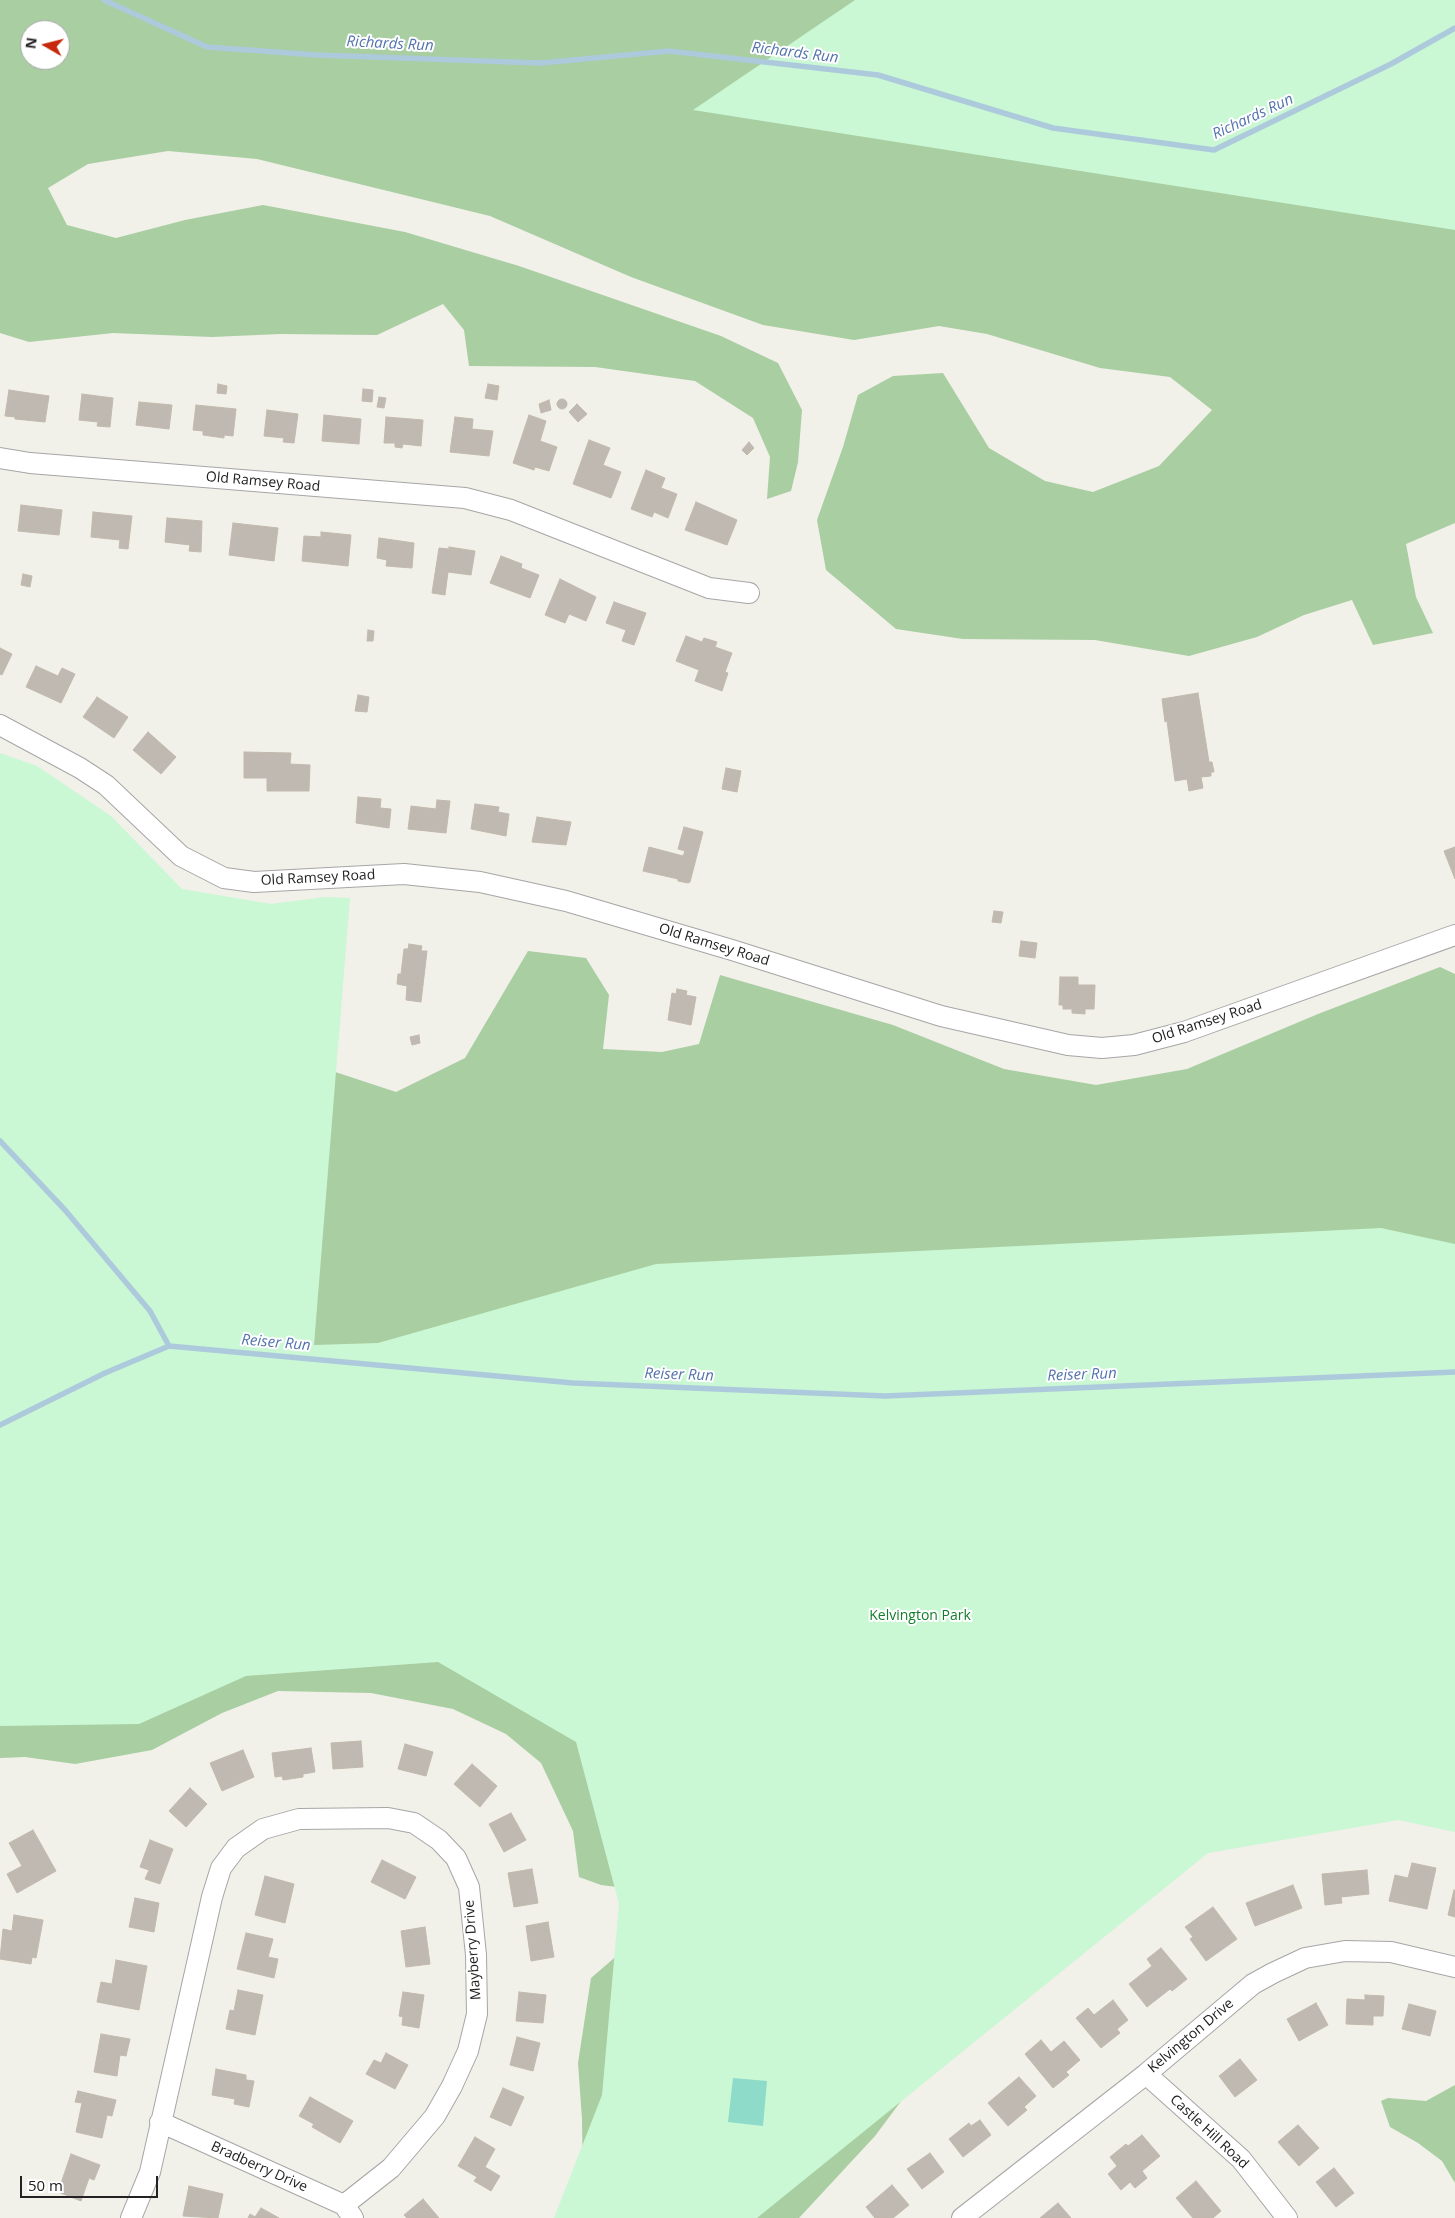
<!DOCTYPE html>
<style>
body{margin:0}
#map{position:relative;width:1455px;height:2218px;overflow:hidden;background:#f1f0e9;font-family:"Open Sans",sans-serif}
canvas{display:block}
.north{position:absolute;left:20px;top:20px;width:50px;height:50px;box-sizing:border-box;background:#fff;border:1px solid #a7a7a7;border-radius:50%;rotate:278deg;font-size:14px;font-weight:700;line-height:20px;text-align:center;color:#222}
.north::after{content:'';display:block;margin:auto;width:18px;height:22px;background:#c7270c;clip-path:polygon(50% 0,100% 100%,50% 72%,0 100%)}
.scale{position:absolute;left:20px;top:2176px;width:138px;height:22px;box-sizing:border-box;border:2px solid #222;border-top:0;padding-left:6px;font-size:15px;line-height:18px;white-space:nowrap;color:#222;-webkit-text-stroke:4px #fff;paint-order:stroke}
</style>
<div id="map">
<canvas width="1455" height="2218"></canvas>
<div class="north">N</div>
<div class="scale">50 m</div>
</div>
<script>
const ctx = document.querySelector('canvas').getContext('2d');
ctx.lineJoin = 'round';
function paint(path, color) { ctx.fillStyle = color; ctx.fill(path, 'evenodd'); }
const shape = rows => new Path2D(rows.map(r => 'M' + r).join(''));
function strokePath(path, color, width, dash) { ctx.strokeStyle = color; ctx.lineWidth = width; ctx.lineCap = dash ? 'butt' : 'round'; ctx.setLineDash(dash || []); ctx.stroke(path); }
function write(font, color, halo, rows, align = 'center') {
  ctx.font = font + ' "Open Sans",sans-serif'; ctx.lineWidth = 4; ctx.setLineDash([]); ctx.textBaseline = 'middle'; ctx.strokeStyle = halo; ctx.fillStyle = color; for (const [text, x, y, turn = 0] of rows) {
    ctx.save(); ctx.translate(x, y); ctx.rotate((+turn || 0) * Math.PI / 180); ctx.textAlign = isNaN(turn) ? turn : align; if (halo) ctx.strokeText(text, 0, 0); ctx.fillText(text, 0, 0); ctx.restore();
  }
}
paint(shape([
 [0,0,1455,0,1455,523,1406,544,1416,597,1433,633,1373,645,1352,600,1304,615,1257,637,1189,656,1095,640,963,639,896,629,826,570,817,520,843,447,858,395,893,376,943,373,989,448,1045,481,1093,492,1159,466,1212,410,1170,377,1100,368,987,334,939,326,854,340,763,325,631,277,490,216,257,159,168,151,88,164,48,188,67,225,116,238,185,220,263,205,405,232,519,266,721,336,778,363,802,410,798,462,791,491,767,499,770,457,753,418,695,381,595,367,469,366,464,330,443,304,377,335,280,334,212,337,113,333,29,342,0,333],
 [30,30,60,30,60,60,30,60],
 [0,765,311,1064,396,1092,465,1058,528,951,586,958,609,995,603,1049,662,1052,699,1044,720,975,893,1025,1004,1069,1096,1085,1187,1069,1318,1014,1440,967,1455,974,1455,1802,1219,1834,928,2065,875,2136,799,2218,748,2218,583,2191,582,2119,578,2063,591,1978,641,1935,633,1889,601,1885,579,1877,573,1831,541,1763,506,1734,453,1709,371,1693,278,1691,222,1713,152,1750,75,1764,25,1757,0,1758],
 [1455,2085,1455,2183,1442,2161,1418,2143,1390,2127,1381,2101,1388,2098,1426,2101]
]), '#a8cea1');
paint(shape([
 [855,0,1455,0,1455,230,693,110],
 [0,753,37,766,111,816,182,889,271,904,325,897,350,898,314,1345,378,1343,656,1264,1381,1228,1455,1244,1455,1832,1398,1820,1208,1853,757,2218,554,2218,602,2095,619,1904,576,1742,438,1662,246,1676,139,1724,0,1726]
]), '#caf7d4');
paint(shape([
 [733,2078,767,2081,763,2126,728,2122]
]), '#8ddbc8');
strokePath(shape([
 [104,0,207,47,317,55,541,63,669,51,878,75,1053,128,1214,150,1391,64,1455,28],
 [0,1141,65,1210,150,1311,169,1346],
 [0,1425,105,1373,169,1346,573,1383,885,1396,1455,1372]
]), '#adcadc', 5.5);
const building = shape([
 [218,384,227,386,226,394,217,393,218,384],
 [488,384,499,386,497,400,485,398,488,384],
 [363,389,373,390,372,402,362,401,363,389],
 [9,390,49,396,45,422,15,419,15,417,5,416,9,390],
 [82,394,113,398,110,427,97,426,98,422,79,420,82,394],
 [379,397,386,398,384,408,377,407,379,397],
 '557 404a5 5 0 1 1 10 0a5 5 0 1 1-10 0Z',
 [549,400,551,410,541,413,539,404,549,400],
 [139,402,172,405,169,429,136,425,139,402],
 [577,404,587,414,578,422,569,412,577,404],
 [196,405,236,409,233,436,224,435,224,438,203,435,203,431,193,430,196,405],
 [267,410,298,414,294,443,283,442,284,438,264,436,267,410],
 [324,415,361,419,359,444,322,441,324,415],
 [529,415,546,421,540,441,557,447,549,471,535,467,534,470,513,463,529,415],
 [386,417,423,420,421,446,403,444,402,448,395,447,395,443,384,443,386,417],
 [455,417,473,419,472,429,493,431,489,456,450,452,455,417],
 [589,440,610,448,603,465,621,472,611,498,573,484,589,440],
 [749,442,754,448,747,455,742,450,749,442],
 [646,470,665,478,661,488,677,494,668,518,654,512,652,517,631,509,646,470],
 [696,502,737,520,727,545,685,530,696,502],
 [21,505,62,510,59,535,18,531,21,505],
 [93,512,132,516,128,549,119,548,120,540,91,537,93,512],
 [167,518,202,521,201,552,189,551,190,545,165,542,167,518],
 [233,523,278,528,274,561,229,555,233,523],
 [321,532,351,535,348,566,302,561,304,536,321,537,321,532],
 [379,538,414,543,412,568,386,566,387,560,377,558,379,538],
 [449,547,475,551,471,575,448,572,445,595,432,593,439,548,449,549,449,547],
 [501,556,522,564,521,568,539,575,530,598,490,583,501,556],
 [23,574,32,576,30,587,21,585,23,574],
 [560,579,596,597,586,621,569,614,565,623,545,615,560,579],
 [614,602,646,613,634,645,622,641,626,630,606,623,614,602],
 [368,630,374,631,373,641,367,641,368,630],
 [686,636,702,642,704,638,717,642,715,647,732,653,725,672,728,673,722,691,695,681,699,670,676,661,686,636],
 [0,648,12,654,2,675,0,674,0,648],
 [36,666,58,676,62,668,75,674,61,703,26,687,36,666],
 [1198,693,1209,762,1212,762,1214,772,1211,772,1211,776,1201,777,1203,788,1189,791,1187,779,1175,781,1167,721,1165,722,1162,699,1198,693],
 [358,695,369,697,367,712,355,711,358,695],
 [97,697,128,717,114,738,83,717,97,697],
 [148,732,176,757,161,774,133,750,148,732],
 [244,752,291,753,290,764,310,765,309,791,267,791,267,778,244,778,244,752],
 [726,768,741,771,737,792,722,789,726,768],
 [358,797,381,799,380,808,391,809,389,828,356,823,358,797],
 [437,800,450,801,446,833,408,829,411,806,436,809,437,800],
 [475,804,499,807,498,812,509,814,506,836,471,829,475,804],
 [537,817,571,822,566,845,532,842,537,817],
 [684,827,703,832,690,882,688,883,678,881,678,879,643,871,649,847,683,856,685,851,678,849,684,827],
 [1455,847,1455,879,1444,851,1455,847],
 [994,911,1003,912,1001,923,992,922,994,911],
 [1021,941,1037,943,1035,958,1019,956,1021,941],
 [409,944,422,946,421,951,427,951,421,1002,406,1000,407,986,397,984,398,974,401,974,404,949,408,949,409,944],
 [1060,977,1078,977,1078,985,1095,985,1094,1009,1085,1009,1085,1014,1072,1013,1072,1009,1063,1009,1063,1005,1059,1005,1060,977],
 [677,989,687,991,686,995,696,997,691,1025,668,1020,672,993,676,994,677,989],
 [419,1035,420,1043,412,1045,410,1037,419,1035],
 [361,1741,363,1767,333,1769,331,1743,361,1741],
 [405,1744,433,1752,426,1776,398,1769,405,1744],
 [311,1748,315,1772,303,1774,303,1777,283,1780,282,1776,275,1777,272,1753,311,1748],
 [243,1750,254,1777,222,1791,210,1763,243,1750],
 [472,1764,497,1786,480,1807,454,1784,472,1764],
 [190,1788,207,1804,186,1827,169,1811,190,1788],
 [511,1813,526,1840,504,1852,489,1824,511,1813],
 [33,1830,56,1871,17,1893,7,1874,22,1866,9,1843,33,1830],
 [150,1840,173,1849,160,1884,145,1879,149,1870,140,1867,150,1840],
 [382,1860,416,1877,405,1899,371,1882,382,1860],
 [1412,1863,1436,1868,1427,1909,1389,1901,1395,1875,1408,1878,1412,1863],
 [532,1869,538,1903,514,1907,508,1873,532,1869],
 [1367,1870,1369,1894,1341,1897,1342,1903,1325,1905,1322,1874,1367,1870],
 [265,1876,294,1884,285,1923,255,1915,265,1876],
 [1293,1885,1302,1908,1255,1926,1246,1903,1293,1885],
 [1454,1890,1455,1891,1455,1917,1448,1915,1454,1890],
 [135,1898,159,1903,154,1932,129,1927,135,1898],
 [1213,1907,1237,1939,1206,1961,1190,1939,1193,1937,1185,1927,1213,1907],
 [14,1915,43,1920,36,1958,32,1957,31,1964,0,1959,3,1929,12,1931,14,1915],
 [548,1922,554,1957,531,1961,526,1926,548,1922],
 [425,1927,430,1964,406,1967,401,1931,425,1927],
 [246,1933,273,1939,268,1957,278,1959,274,1978,237,1969,246,1933],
 [1161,1948,1187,1979,1172,1991,1170,1989,1147,2007,1129,1984,1152,1966,1147,1959,1161,1948],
 [116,1960,147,1966,139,2010,97,2002,101,1982,112,1984,116,1960],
 [238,1990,263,1995,255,2035,226,2029,230,2010,234,2011,238,1990],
 [403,1992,424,1995,419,2028,402,2025,403,2017,399,2016,403,1992],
 [519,1992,546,1995,543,2023,516,2021,519,1992],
 [1365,1995,1384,1996,1383,2016,1373,2016,1373,2025,1346,2024,1347,1999,1365,2000,1365,1995],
 [1113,2000,1128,2020,1117,2029,1120,2033,1101,2048,1076,2018,1088,2008,1094,2015,1113,2000],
 [1316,2003,1328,2025,1299,2041,1287,2019,1316,2003],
 [1409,2004,1436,2011,1430,2036,1402,2029,1409,2004],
 [101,2034,130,2039,126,2056,120,2055,117,2076,94,2072,101,2034],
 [517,2037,540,2043,533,2071,510,2065,517,2037],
 [1041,2040,1051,2052,1064,2041,1080,2060,1066,2072,1069,2075,1053,2088,1025,2054,1041,2040],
 [386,2053,408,2065,395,2089,366,2074,374,2060,381,2063,386,2053],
 [1240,2059,1257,2080,1235,2097,1219,2076,1240,2059],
 [216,2069,246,2075,246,2080,254,2081,249,2107,234,2104,235,2099,212,2095,216,2069],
 [1019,2077,1036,2096,1024,2107,1027,2110,1008,2126,988,2103,1019,2077],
 [503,2088,524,2097,511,2126,490,2117,503,2088],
 [78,2091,116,2100,112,2116,107,2115,102,2138,76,2132,82,2103,75,2102,78,2091],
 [310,2097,353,2121,340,2143,312,2127,314,2124,299,2116,310,2097],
 [980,2120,991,2135,963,2157,949,2139,969,2123,971,2126,980,2120],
 [1298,2125,1319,2148,1299,2166,1278,2142,1298,2125],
 [1142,2135,1160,2156,1142,2171,1147,2178,1135,2188,1130,2182,1121,2190,1108,2174,1117,2166,1110,2157,1126,2144,1128,2146,1142,2135],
 [475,2137,495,2149,485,2167,500,2176,491,2191,474,2181,477,2177,458,2166,475,2137],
 [930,2153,944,2172,922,2189,907,2169,930,2153],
 [71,2154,100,2165,94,2180,89,2178,81,2201,58,2192,71,2154],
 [1334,2168,1354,2193,1336,2207,1316,2182,1334,2168],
 [1196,2181,1221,2211,1213,2218,1193,2218,1176,2198,1196,2181],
 [892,2185,909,2205,893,2218,875,2218,866,2207,892,2185],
 [189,2186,223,2194,218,2218,183,2216,189,2186],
 [423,2199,439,2218,407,2218,404,2215,423,2199],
 [1058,2203,1071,2218,1040,2218,1058,2203],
 [261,2208,279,2218,248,2218,250,2214,255,2217,261,2208]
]);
paint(building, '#bfb9b2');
strokePath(building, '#c2b9ac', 1);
const minor = shape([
 [0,458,30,463,465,498,511,510,709,588,749,593],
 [0,725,80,768,106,785,181,856,224,878,254,882,404,874,480,882,566,901,732,950,941,1016,1068,1045,1102,1048,1134,1045,1184,1032,1455,935],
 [1146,2074,1241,2159,1287,2218],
 [160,2122,344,2205,353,2218],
 [131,2218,150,2172,212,1897,221,1868,236,1848,263,1829,299,1819,388,1818,414,1823,439,1840,456,1858,469,1887,476,1955,477,2014,468,2051,452,2086,435,2116,391,2168,344,2205],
 [962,2218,1146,2074,1253,1984,1273,1973,1305,1958,1345,1951,1391,1952,1455,1967]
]);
strokePath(minor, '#a6a6a6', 22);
strokePath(minor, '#fff', 20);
write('14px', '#222', '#fff', [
 ["Old Ramsey Road",263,482,5],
 ["Old Ramsey Road",318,878,-3],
 ["Old Ramsey Road",714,945,17],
 ["Old Ramsey Road",1207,1022,-18],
 ["Mayberry Drive",473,1950,-94],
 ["Kelvington Drive",1191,2036,-40],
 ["Castle Hill Road",1209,2132,43],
 ["Bradberry Drive",259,2167,24]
]);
write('14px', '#137d2b', '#fff', [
 ["Kelvington Park",920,1616]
]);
write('italic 15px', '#5373ad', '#fff', [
 ["Richards Run",390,44,3],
 ["Richards Run",795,53,7],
 ["Richards Run",1253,117,-25],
 ["Reiser Run",276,1343,5],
 ["Reiser Run",679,1375,2],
 ["Reiser Run",1082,1375,-2]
]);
</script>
